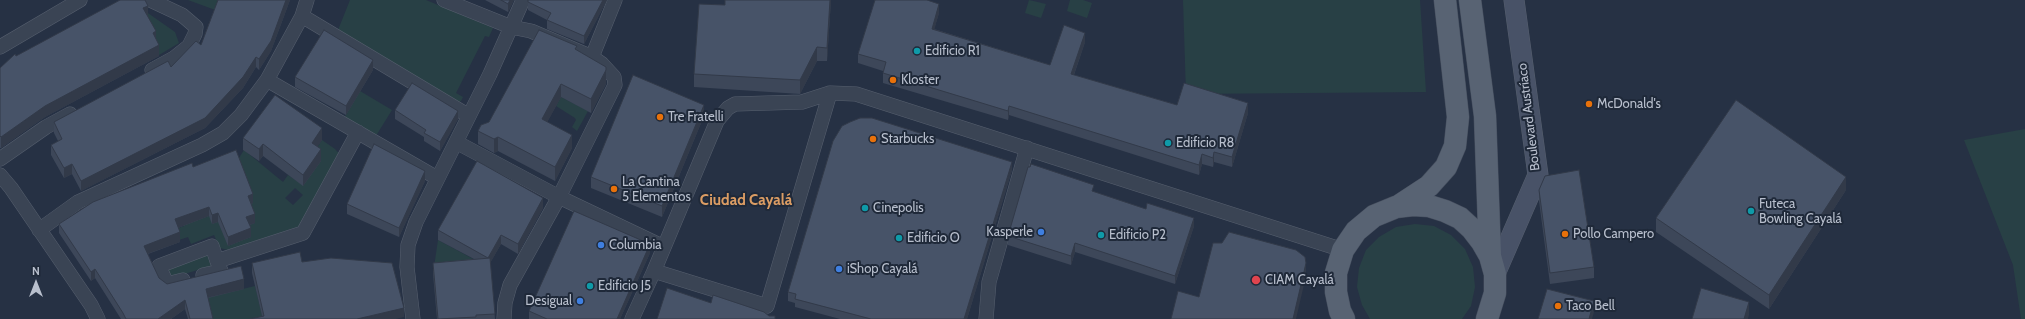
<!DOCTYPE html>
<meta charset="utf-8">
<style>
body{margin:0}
#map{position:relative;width:2025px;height:319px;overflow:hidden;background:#263144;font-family:Cabin,sans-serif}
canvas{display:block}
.north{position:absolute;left:16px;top:263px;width:40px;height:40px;-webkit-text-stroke:3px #1f2939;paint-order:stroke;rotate:0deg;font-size:11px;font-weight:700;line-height:16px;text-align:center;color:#b8bfcd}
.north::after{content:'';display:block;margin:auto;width:14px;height:18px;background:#b8bfcd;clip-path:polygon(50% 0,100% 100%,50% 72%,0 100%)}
</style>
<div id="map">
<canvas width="2025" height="319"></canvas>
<div class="north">N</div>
</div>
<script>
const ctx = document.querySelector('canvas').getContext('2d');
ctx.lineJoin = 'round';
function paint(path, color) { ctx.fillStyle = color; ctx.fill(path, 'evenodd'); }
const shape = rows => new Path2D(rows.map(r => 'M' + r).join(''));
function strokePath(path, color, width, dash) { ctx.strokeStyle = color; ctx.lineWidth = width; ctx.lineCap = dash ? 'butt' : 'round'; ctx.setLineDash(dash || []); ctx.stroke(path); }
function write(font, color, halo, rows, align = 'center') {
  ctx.font = font + ' Cabin,sans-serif'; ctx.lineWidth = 4; ctx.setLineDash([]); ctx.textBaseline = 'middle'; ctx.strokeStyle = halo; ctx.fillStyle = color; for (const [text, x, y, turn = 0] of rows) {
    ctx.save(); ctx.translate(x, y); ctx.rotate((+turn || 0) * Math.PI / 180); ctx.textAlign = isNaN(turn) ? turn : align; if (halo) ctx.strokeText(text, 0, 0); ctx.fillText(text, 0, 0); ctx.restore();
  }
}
paint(shape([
 [188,0,228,0,218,11],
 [350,0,426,0,493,28,489,37,485,36,456,93,463,97,461,101,459,102,338,30],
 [1029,0,1046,4,1041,18,1025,13],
 [1070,0,1083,0,1092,3,1087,18,1067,11],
 [1183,0,1420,0,1426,92,1186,94],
 [145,11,175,32,179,43,159,55,153,45],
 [360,91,392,110,374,139,343,120],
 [561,97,588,111,577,131,572,127,576,120,575,118,556,106],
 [2025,129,2025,319,2021,319,2013,265,1964,140],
 [322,140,335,149,342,157,303,225,228,250,220,248,214,235,191,244,188,237,179,240,175,229,184,226,178,212,209,216,218,222,246,226,255,223,248,205,230,172,244,150,283,182,288,175,303,185,312,155],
 [295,188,303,195,293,205,285,198],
 [1415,224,1434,226,1451,235,1465,249,1473,267,1475,287,1471,306,1462,319,1370,319,1362,305,1357,287,1359,268,1366,250,1379,237,1396,227],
 [438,240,488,267,433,274],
 [207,254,211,266,171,278,167,267],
 [255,286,263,319,211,319,206,298]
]), '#284045');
const street = shape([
 [150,0,182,15,196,27,195,34,189,46,174,58,152,70],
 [444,0,511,27,531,31,592,57,602,64,614,77,615,85,559,197,510,285,505,303,504,319],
 [302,16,469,116],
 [0,47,80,0],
 [592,57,615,0],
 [267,80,437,178],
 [830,93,767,306,654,271,717,121,728,108,735,104,802,102,830,93],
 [456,142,559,197,664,247],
 [0,159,46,127,70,114],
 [0,175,11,188,91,305,98,319],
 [39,230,78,202,202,145,223,133,241,115,267,80,302,16,307,0],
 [203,275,221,271,217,261],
 [183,280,167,284,159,266,212,246,217,261,303,233,358,132],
 [413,319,407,267,408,245,416,222,490,74,523,0],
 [632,319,654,271,767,306,830,93,856,94,1343,250],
 [986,319,989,282,1027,148]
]);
const secondary = shape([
 [1495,274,1538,175,1514,0]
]);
const primary = shape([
 [1470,0,1485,116,1490,255],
 [1397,207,1429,186,1446,167,1455,146,1458,117,1445,0],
 [1344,319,1340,311,1336,292,1336,273,1343,250,1356,231,1374,216,1396,207,1413,205,1429,206,1445,211,1460,218,1472,229,1482,242,1490,256,1495,274,1495,293,1487,319]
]);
strokePath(street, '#565f6e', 15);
strokePath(secondary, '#565f6e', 21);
strokePath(primary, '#444d5d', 23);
strokePath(street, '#3a4454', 14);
strokePath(secondary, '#485267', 20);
strokePath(primary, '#586373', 22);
paint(shape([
 [218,0,290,0,271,51,259,70,256,67,243,88,205,128,81,191,72,174,64,178,51,155,51,145,58,141,54,133,54,122,171,67,201,45],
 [485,0,514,0,508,12],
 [607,0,584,44,547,29,547,20,528,10,528,2],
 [725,0,831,0,827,61,817,61,800,94,694,87,694,74,725,5],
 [939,13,934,29,1050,65,1085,42,1074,75,1177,105,1248,113,1232,167,1214,162,1213,167,1202,164,1199,175,1009,115,1008,120,883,83,883,71,858,63,858,54],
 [148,16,156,40,159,56,45,117,1,148,0,148,0,68,16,56],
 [577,50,606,84,591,113,561,97,547,122,572,148,555,181,498,151,494,153,478,144,478,131],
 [373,70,346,115,295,87,295,77],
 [395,110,458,119,440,151,424,141,424,137,395,119],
 [704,116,662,217,591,188,591,177],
 [243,138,322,140,317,147,321,161,303,186,263,156,259,161,243,150],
 [193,167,253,203,251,204,255,223,250,225,251,237,228,246,218,222,212,224,209,216,178,228,180,242,148,254,159,278,167,284,244,289,208,298,213,319,188,319,185,309,171,319,121,319,95,278,91,281,59,233,59,224],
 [1012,170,967,319,840,319,795,307,795,303,788,301,788,292],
 [425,181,399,237,347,214,347,204],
 [1539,190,1594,267,1594,278,1550,284,1539,201],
 [1846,190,1769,309,1656,232,1656,218],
 [1094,192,1194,226,1175,284,1075,252,1071,265,1008,245,1008,236],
 [543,208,518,254,501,244,490,263,495,319,437,319,433,274,433,263,474,259,438,240,438,230],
 [650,253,620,319,529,319,529,311],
 [302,262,404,317,262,316,252,273,252,263]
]), '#3d4759');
paint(shape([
 [286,0,290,0,271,51,259,70,259,59],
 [510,0,514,0,508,12,508,4],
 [603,0,607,0,584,44,584,36],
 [830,0,831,0,827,61,827,48],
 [939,4,939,13,932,38,932,29],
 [148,6,148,17,143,8],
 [156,31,156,43,153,33],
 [1085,33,1085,42,1071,83,1071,74],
 [159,45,159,56,45,117,1,148,1,137,45,106],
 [817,47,817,61,800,94,800,80],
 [256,57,256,67,243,88,205,128,81,191,81,181],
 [373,60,373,70,346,115,346,106],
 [606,70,606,84,591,113,591,99],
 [561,84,561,97,542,132,542,119],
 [1248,103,1248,113,1232,167,1232,157],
 [704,105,704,116,662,217,662,206],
 [1009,106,1009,115,1008,120,1008,111],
 [458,111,458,119,440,151,440,142],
 [322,128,322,140,312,155,312,143],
 [572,135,572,148,555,181,555,167],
 [498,137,498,151,494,153,494,139],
 [263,144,263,156,259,161,259,149],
 [321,149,321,161,303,186,303,175],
 [1214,152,1214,162,1213,167,1213,158],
 [1202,154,1202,164,1199,175,1199,165],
 [1012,162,1012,170,967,319,964,319],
 [72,164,72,174,64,178,64,168],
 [425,171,425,181,399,237,399,228],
 [1846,177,1846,190,1769,309,1769,295],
 [253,194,253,203,248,205,248,196],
 [543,198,543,208,518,254,518,244],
 [209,207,209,216,175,229,175,219],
 [218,213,218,222,212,224,212,215],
 [255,214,255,223,246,226,246,217],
 [1194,218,1194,226,1175,284,1175,276],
 [251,228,251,237,228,246,228,237],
 [180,232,180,242,144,255,144,246],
 [501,235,501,244,488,267,488,258],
 [1075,243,1075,252,1071,265,1071,256],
 [650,244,650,253,620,319,617,319],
 [1306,263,1306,276,1296,319,1293,319],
 [95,269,95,278,91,281,91,272],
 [244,279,244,289,206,298,206,289],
 [185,300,185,309,171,319,158,319],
 [1594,301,1594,312,1592,319,1589,319],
 [1749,302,1749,315,1748,319,1744,319],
 [404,308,404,317,396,319,357,319]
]), '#323a49');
const building = shape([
 [120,0,145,0,148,6,143,8,156,31,153,33,159,45,45,106,1,137,0,136,0,68,15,54,16,56,120,0],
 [218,0,286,0,271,41,259,59,256,57,243,77,205,118,81,181,72,164,64,168,51,145,62,139,54,122,168,61,171,67,196,41,201,45,218,0],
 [501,0,510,0,508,4,501,0],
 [528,0,603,0,584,36,547,20,551,13,528,2,528,0],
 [725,0,830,0,827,48,817,47,800,80,694,74,699,4,725,5,725,0],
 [875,0,927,0,939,4,932,29,1050,65,1064,25,1085,33,1071,74,1177,105,1184,83,1248,103,1232,157,1214,152,1213,158,1202,154,1199,165,1009,106,1008,111,883,73,886,62,858,54,875,0],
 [324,30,373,60,346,106,295,77,324,30],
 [539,30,577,46,575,49,606,67,606,70,591,99,561,84,542,119,572,135,555,167,498,137,494,139,478,131,481,125,489,122,539,30],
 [633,75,704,105,662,206,591,177,633,75],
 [412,83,458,111,440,142,424,133,426,130,395,110,412,83],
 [275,95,322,128,312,143,321,149,303,175,263,144,259,149,243,138,275,95],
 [1736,100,1846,177,1769,295,1656,218,1736,100],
 [860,118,872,118,1012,162,964,319,871,319,795,299,796,294,788,292,833,141,842,126,850,122,860,118],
 [374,144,425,171,399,228,347,204,374,144],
 [236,150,253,194,248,196,255,214,246,217,251,228,228,237,218,213,212,215,209,207,175,219,180,232,144,246,159,278,167,284,241,266,244,279,206,289,213,319,190,319,185,300,158,319,126,319,123,313,95,269,91,272,59,224,93,202,192,163,193,167,236,150],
 [477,161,543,198,518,244,501,235,488,258,438,230,477,161],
 [1031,164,1094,185,1092,191,1146,209,1147,203,1194,218,1175,276,1075,243,1071,256,1008,236,1028,167,1030,167,1031,164],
 [1579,170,1594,267,1550,273,1539,190,1545,176,1579,170],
 [574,211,650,244,617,319,547,319,529,311,574,211],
 [1229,232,1296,250,1305,257,1306,263,1293,319,1171,319,1178,291,1199,297,1213,243,1222,243,1229,232],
 [300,252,302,262,331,258,392,263,404,308,357,319,250,319,264,316,252,263,300,252],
 [490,258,495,314,476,315,476,317,438,319,433,263,490,258],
 [667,288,711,303,713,295,764,312,769,316,775,316,775,319,657,319,667,288],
 [1701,288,1749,302,1744,319,1692,319,1701,288],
 [1547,289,1594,301,1589,319,1538,319,1547,289]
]);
paint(building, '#475368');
strokePath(building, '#323a49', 1);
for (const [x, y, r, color] of [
 [917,51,4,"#0f9aa8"],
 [893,80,4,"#e8710a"],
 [1589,104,4,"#e8710a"],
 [660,117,4,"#e8710a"],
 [873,139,4,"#e8710a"],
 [1168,143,4,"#0f9aa8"],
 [614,189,4,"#e8710a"],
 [865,208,4,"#0f9aa8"],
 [1751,211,4,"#0f9aa8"],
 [1041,232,4,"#3f7fe0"],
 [1565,234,4,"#e8710a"],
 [1101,235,4,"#0f9aa8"],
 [899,238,4,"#0f9aa8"],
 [601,245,4,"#3f7fe0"],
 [839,269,4,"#3f7fe0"],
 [1256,280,5,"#e0444e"],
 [590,286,4,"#0f9aa8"],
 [580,301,4,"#3f7fe0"],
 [1558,306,4,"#e8710a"]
]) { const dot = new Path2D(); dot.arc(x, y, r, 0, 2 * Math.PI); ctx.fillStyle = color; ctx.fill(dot); strokePath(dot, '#1f2939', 1.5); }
write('13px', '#b8bfcd', '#1f2939', [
 ["Edificio R1",925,51],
 ["Kloster",901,80],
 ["McDonald's",1597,104],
 ["Tre Fratelli",668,117],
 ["Starbucks",881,139],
 ["Edificio R8",1176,143],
 ["La Cantina",622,182],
 ["5 Elementos",622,197],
 ["Futeca",1759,204],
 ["Bowling Cayalá",1759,219],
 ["Cinepolis",873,208],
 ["Kasperle",1033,232,"right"],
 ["Pollo Campero",1573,234],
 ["Edificio P2",1109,235],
 ["Edificio O",907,238],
 ["Columbia",609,245],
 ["iShop Cayalá",847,269],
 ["CIAM Cayalá",1265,280],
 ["Edificio J5",598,286],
 ["Desigual",572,301,"right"],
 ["Taco Bell",1566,306]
], 'left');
write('13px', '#b8bfcd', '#1f2939', [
 ["Boulevard Austríaco",1529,117,-97]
]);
write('bold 15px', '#dc9d64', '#1f2939', [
 ["Ciudad Cayalá",746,201]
]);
</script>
